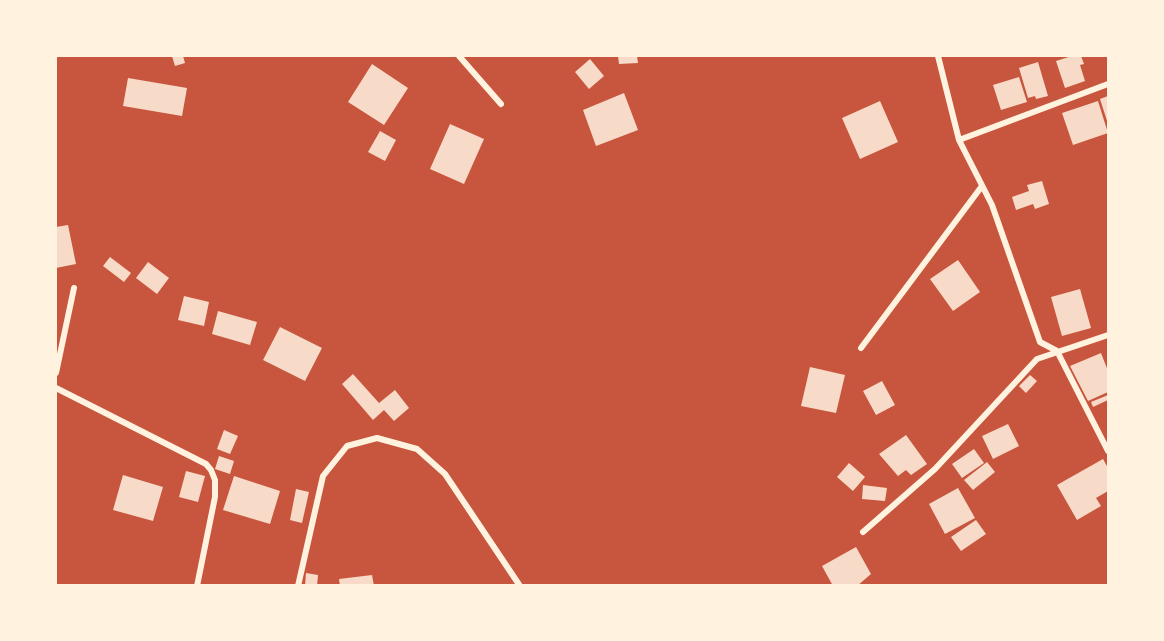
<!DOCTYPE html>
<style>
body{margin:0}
#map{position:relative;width:1164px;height:641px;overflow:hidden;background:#c8553d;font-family:Spectral,serif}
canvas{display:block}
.frame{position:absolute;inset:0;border:57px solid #fff3e0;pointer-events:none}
</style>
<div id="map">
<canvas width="1164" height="641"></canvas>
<div class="frame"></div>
</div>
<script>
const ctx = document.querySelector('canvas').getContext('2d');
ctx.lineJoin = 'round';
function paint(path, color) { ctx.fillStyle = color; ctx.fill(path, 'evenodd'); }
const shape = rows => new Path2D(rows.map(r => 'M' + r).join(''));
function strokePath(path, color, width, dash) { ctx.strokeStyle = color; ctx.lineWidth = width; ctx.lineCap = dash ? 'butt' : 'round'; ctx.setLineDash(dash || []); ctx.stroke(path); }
paint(shape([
 [172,56,183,56,185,63,175,66],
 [618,56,637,56,638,63,619,64],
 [1072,56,1081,56,1084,64,1080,65,1085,81,1065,88,1056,61],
 [590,59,604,76,589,89,575,72],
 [1038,62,1048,96,1036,99,1035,96,1028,98,1019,68],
 [372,64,408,88,384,125,348,102],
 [1019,77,1027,102,1001,110,993,85],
 [128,78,187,88,182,116,123,106],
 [624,93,638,130,596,146,583,110],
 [1108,96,1108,124,1100,99],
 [880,101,898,142,860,159,842,118],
 [1098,101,1108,133,1073,145,1062,113],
 [450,124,484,139,464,184,430,169],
 [380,131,396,140,385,161,368,152],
 [1042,181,1049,204,1035,209,1033,204,1016,210,1012,197,1029,191,1027,185],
 [68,225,76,264,56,268,56,227],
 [110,257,131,273,124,282,103,266],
 [958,260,980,292,953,311,930,279],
 [148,262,169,278,157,294,136,278],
 [1080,289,1091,328,1062,336,1051,297],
 [184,296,209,302,204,326,178,320],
 [218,311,257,322,250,345,212,334],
 [280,327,322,348,305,381,263,360],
 [1101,353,1108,371,1108,392,1088,401,1070,366],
 [810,367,845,375,836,413,801,406],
 [353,374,379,403,395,390,409,408,394,421,384,410,373,420,342,384],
 [1030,375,1037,381,1026,393,1019,386],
 [882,381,895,405,876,415,863,391],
 [1108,395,1108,400,1093,407,1091,402],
 [1008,424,1019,446,993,459,982,436],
 [224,430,238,436,230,454,217,449],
 [906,435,927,464,911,475,906,470,898,476,879,454],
 [974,449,984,463,962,478,952,464],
 [219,456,234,461,230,474,215,469],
 [1103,459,1108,468,1108,491,1096,498,1101,506,1077,520,1057,485],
 [987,462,995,472,973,490,964,480],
 [849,463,865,477,853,491,837,477],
 [186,471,205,476,198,502,179,497],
 [123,475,163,487,153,521,113,510],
 [234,476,280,491,270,524,223,510],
 [863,485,887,488,885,501,862,499],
 [958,488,975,518,945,534,929,504],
 [296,489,309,492,302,523,290,520],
 [976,520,986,534,961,551,951,537],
 [856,547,871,574,857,586,833,586,822,566],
 [306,573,318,575,317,586,305,586],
 [372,575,374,586,340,586,339,579]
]), '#f7dbc8');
strokePath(shape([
 [459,56,501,104],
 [938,56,959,140,992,205,1040,342,1057,351,1108,451],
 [959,140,1108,84],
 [861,348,982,186],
 [56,373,74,288],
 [56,388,206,464,211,470,215,480,215,497,197,586],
 [863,532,935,469,1037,359,1108,335],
 [298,586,323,476,347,446,377,438,417,449,445,474,520,586]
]), '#fff3e0', 6);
</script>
